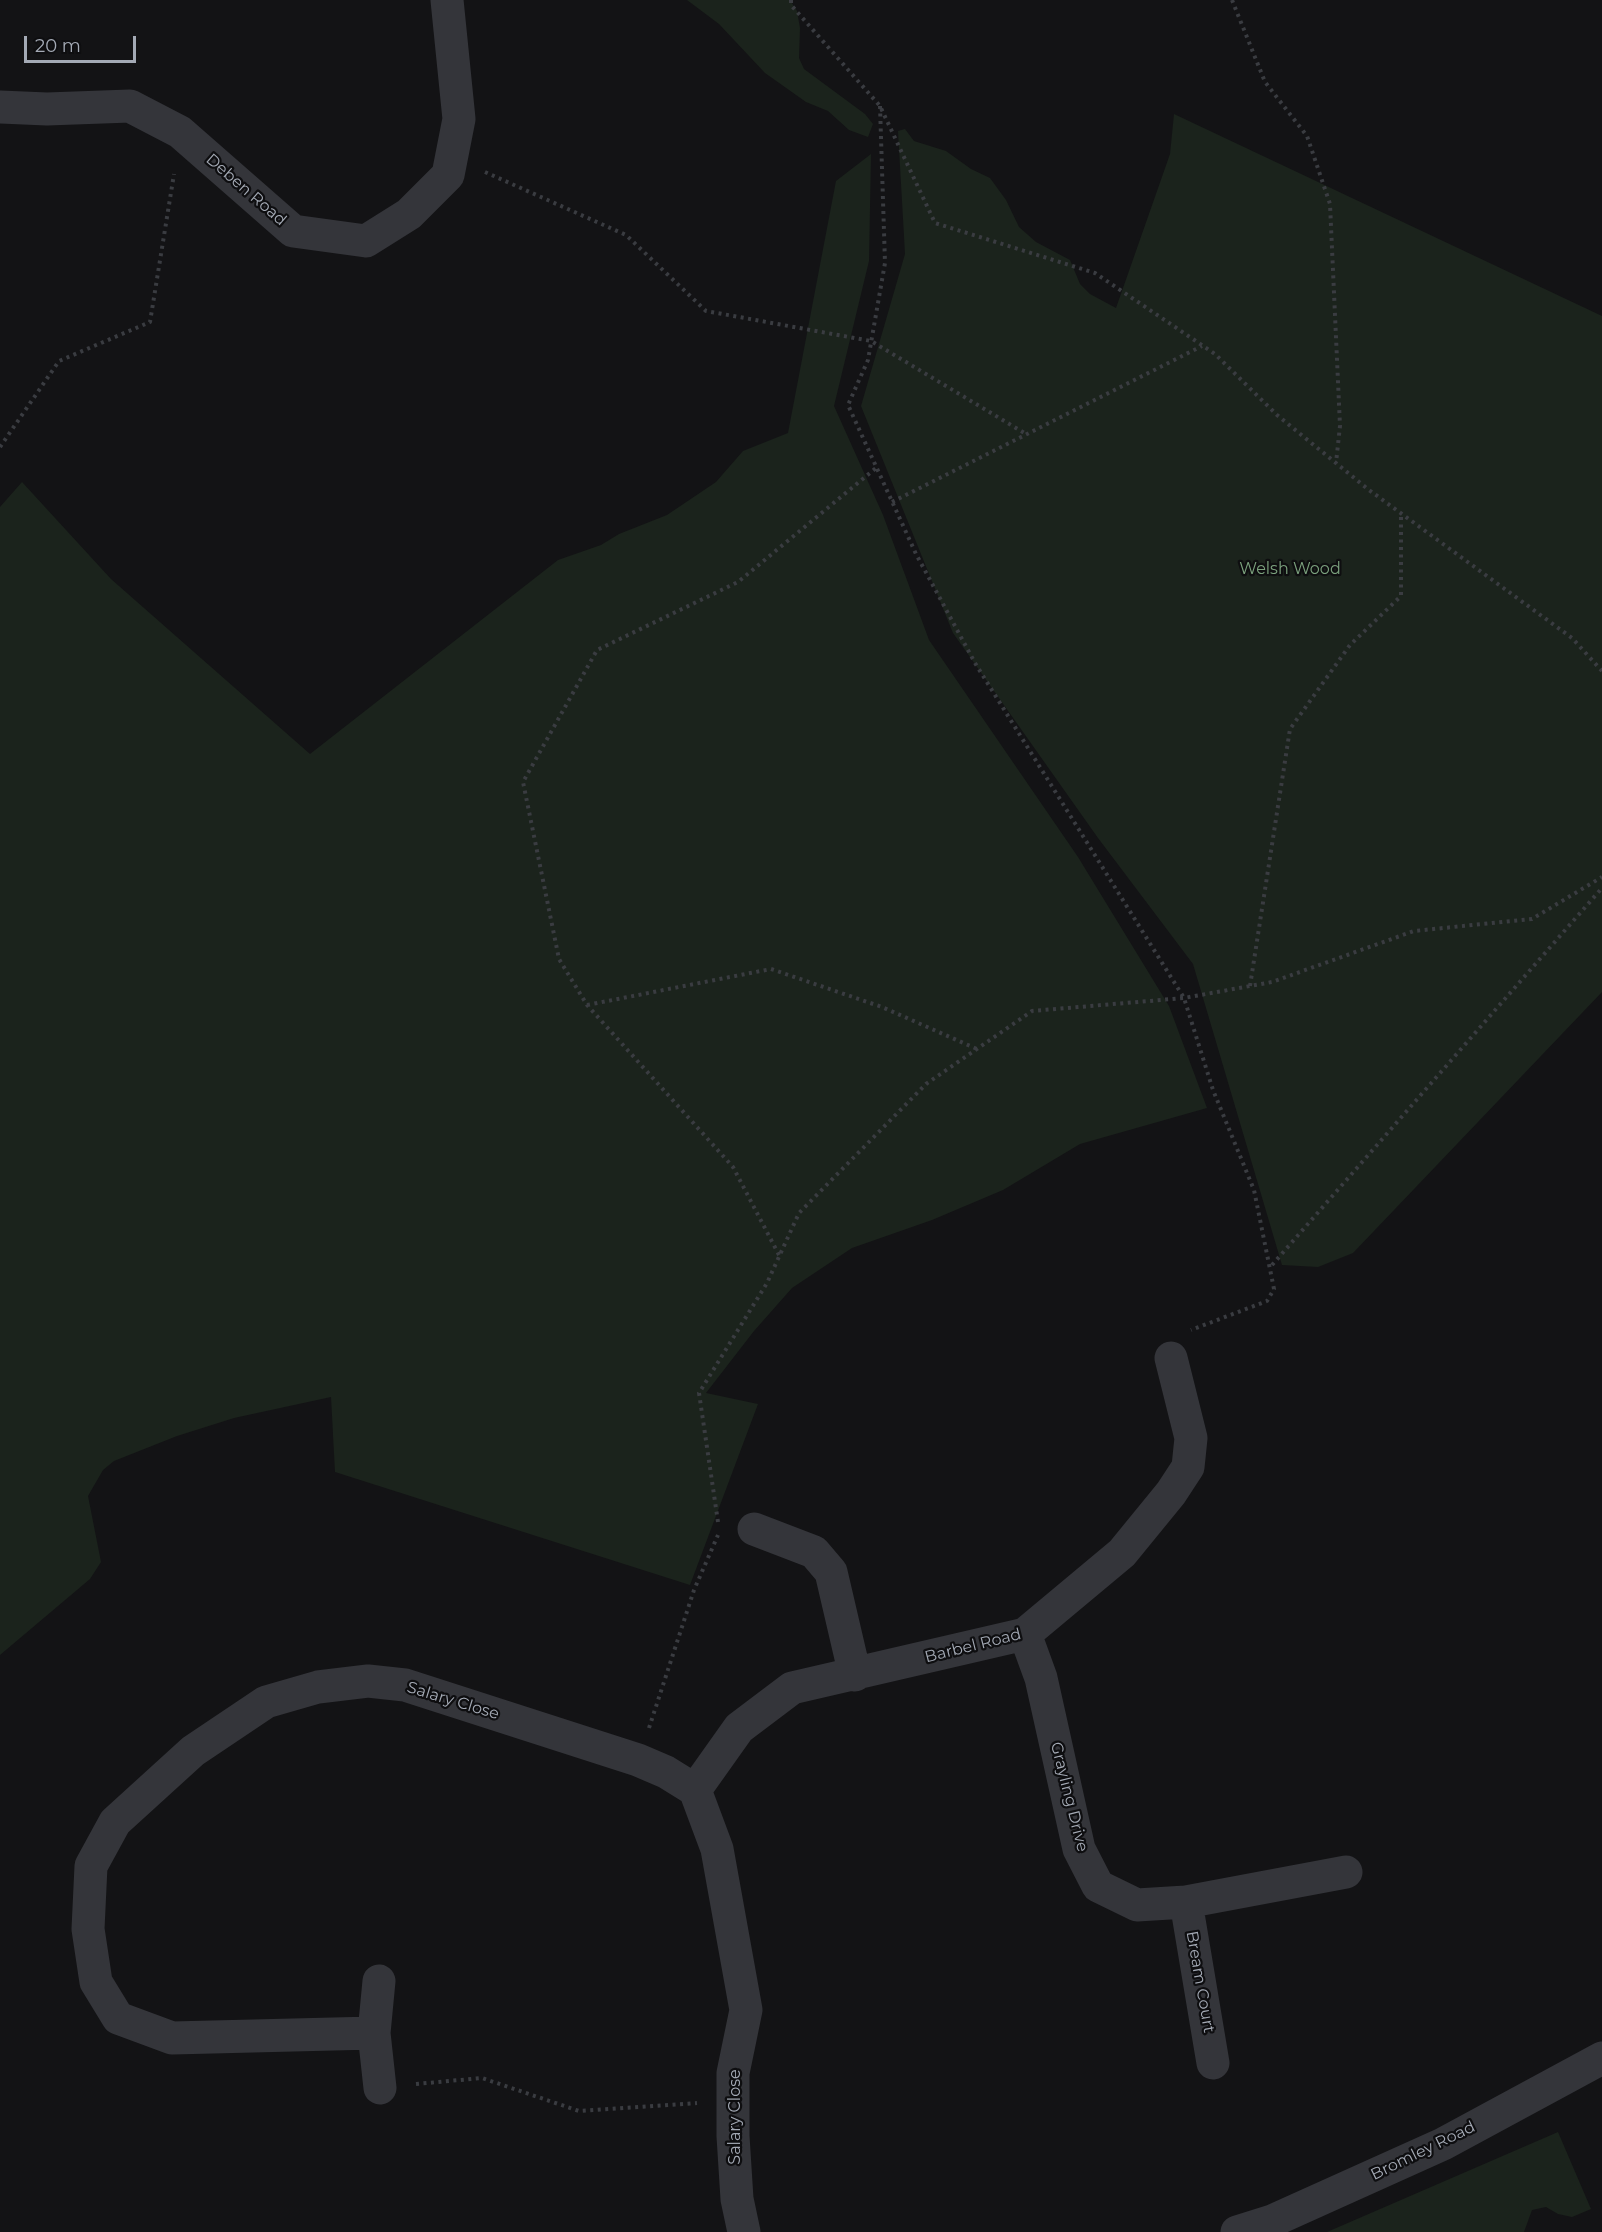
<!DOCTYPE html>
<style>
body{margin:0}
#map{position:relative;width:1602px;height:2232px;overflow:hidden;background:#131315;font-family:Montserrat,sans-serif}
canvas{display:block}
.scale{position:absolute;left:24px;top:36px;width:112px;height:27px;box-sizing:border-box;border:3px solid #a4aab5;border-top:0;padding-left:8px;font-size:18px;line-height:21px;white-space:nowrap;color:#a4aab5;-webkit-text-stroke:4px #0e0e10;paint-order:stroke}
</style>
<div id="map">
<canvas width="1602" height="2232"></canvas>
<div class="scale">20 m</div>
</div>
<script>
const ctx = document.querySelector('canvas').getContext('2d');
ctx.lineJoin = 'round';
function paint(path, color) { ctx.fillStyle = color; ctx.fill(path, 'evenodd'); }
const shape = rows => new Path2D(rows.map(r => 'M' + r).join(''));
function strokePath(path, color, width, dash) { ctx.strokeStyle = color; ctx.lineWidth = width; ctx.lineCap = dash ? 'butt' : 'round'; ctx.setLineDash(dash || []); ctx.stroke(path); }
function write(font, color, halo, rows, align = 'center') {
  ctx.font = font + ' Montserrat,sans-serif'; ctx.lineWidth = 4.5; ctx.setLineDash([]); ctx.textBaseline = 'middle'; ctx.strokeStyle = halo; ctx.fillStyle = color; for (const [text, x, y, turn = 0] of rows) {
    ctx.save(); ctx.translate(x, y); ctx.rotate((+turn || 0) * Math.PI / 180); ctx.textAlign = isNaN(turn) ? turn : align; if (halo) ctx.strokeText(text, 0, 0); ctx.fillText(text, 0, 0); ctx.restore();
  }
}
paint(shape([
 [687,0,790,0,797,11,800,28,799,58,804,69,865,114,873,124,868,137,849,130,828,111,806,102,765,73,719,24],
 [1174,114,1602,316,1602,992,1353,1253,1318,1267,1282,1265,1193,964,1098,838,953,633,861,406,905,254,898,131,905,129,914,141,946,151,971,169,990,178,1006,200,1019,227,1036,242,1070,260,1080,284,1090,294,1116,308,1170,154],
 [871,154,869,261,834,406,883,515,929,640,1078,857,1169,1006,1207,1108,1080,1144,1003,1190,932,1220,852,1248,792,1288,754,1331,706,1393,758,1404,690,1585,335,1472,331,1397,234,1418,177,1436,114,1461,103,1470,88,1496,101,1562,90,1579,0,1655,0,507,22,482,111,579,310,754,558,560,601,545,619,534,667,515,716,482,743,451,788,433,836,181],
 [1558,2132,1591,2209,1572,2217,1558,2214,1546,2207,1532,2210,1524,2232,1327,2232]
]), '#1b231c');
strokePath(shape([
 [791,0,791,5,880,106,935,223,1095,273,1215,354,1277,415,1369,490,1572,638,1602,671],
 [1232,0,1265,82,1307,136,1330,204,1340,426,1336,463],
 [880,106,885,263,868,360,848,405,916,554,975,663,1184,998,1213,1090,1254,1190,1274,1289,1267,1301,1191,1330],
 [485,172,626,235,706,311,871,341,1026,434],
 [0,447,59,361,150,322,174,174],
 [892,502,1202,346],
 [1250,986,1290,729,1350,645,1401,596,1401,513],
 [587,1005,771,969,882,1007,977,1049],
 [779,1255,733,1167,587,1005,559,959,523,782,597,650,738,582,876,468],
 [1272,1265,1602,888],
 [718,1522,699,1393,767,1283,799,1213,926,1084,1032,1011,1184,998,1272,982,1414,931,1532,919,1602,877],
 [649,1728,694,1590,718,1535],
 [416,2084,482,2078,579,2111,697,2103]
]), '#3a3c41', 4, [3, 4.5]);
strokePath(shape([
 [0,107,47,109,130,106,180,132,293,231,366,241,409,214,448,175,459,119,447,0],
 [754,1529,814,1552,831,1572,855,1675],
 [1025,1634,1041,1678,1079,1849,1098,1886,1137,1905,1186,1902,1346,1872],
 [695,1790,739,1728,792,1688,1025,1634,1122,1553,1171,1493,1188,1467,1191,1438,1171,1358],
 [1186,1902,1213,2063],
 [379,1981,374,2033,172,2038,118,2018,96,1982,88,1929,91,1866,115,1822,193,1751,266,1702,318,1687,368,1681,405,1685,638,1760,666,1772,695,1790,717,1849,746,2010,733,2073,733,2136,737,2199,744,2232],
 [374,2033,380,2088],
 [1237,2232,1272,2221,1443,2144,1602,2058]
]), '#34353a', 33);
write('16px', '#a4aab5', '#0e0e10', [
 ["Deben Road",246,190,41],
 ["Barbel Road",973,1646,-14],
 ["Salary Close",453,1701,17],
 ["Grayling Drive",1069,1797,76],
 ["Bream Court",1200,1982,80],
 ["Salary Close",735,2117,-90],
 ["Bromley Road",1423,2151,-26]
]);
write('16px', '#7ba17d', '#0e0e10', [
 ["Welsh Wood",1290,569]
]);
</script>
